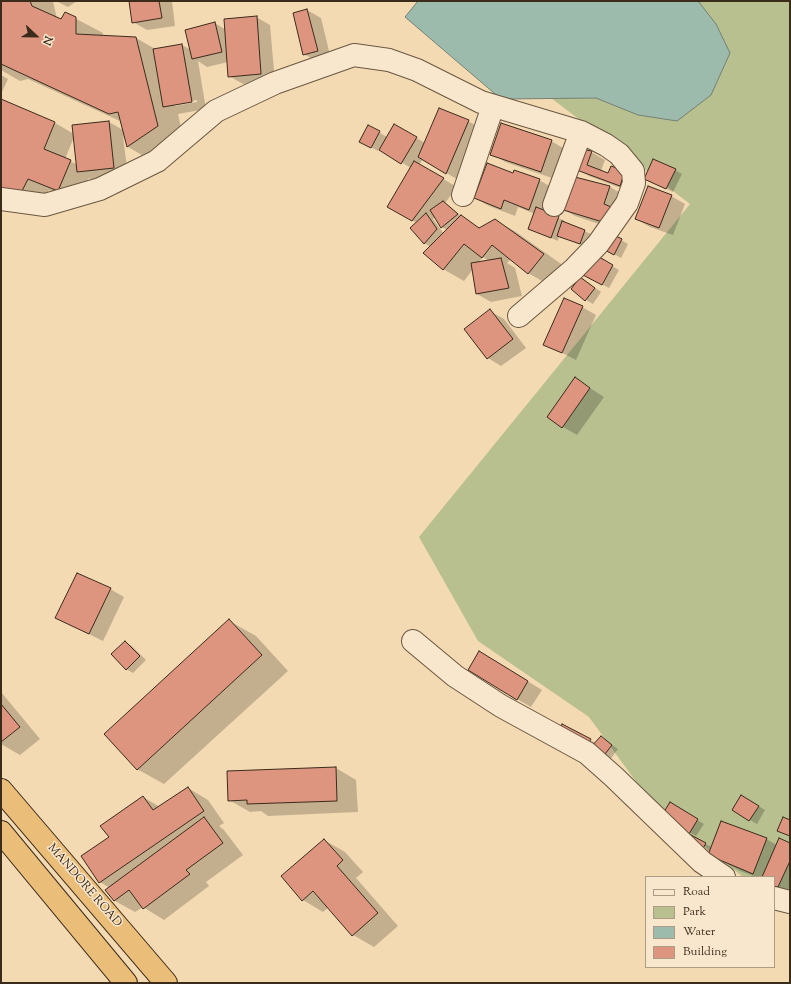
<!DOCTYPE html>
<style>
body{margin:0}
#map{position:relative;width:791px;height:984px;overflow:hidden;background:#f4dab2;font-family:"Sorts Mill Goudy",serif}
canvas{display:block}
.frame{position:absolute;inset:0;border:2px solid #3b2b1b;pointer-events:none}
.legend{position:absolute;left:645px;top:876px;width:130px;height:92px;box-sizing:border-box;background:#f8e7cd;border:1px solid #ac9c86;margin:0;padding:5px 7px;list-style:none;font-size:12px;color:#3b2b1b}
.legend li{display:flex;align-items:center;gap:8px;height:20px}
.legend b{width:20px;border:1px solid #ac9c86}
.north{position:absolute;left:16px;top:16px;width:40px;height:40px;-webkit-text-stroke:3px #f8e7cd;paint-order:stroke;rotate:112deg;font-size:11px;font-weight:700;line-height:16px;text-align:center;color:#3b2b1b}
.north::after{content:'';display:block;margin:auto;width:14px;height:18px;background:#3b2b1b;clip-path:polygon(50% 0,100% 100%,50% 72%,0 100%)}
</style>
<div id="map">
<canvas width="791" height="984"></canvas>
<div class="frame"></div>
<ul class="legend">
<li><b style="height:5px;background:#f8e7cd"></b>Road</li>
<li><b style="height:11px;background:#b8c08f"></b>Park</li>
<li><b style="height:11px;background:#9cbbad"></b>Water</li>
<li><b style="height:11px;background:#de9580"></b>Building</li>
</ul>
<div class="north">N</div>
</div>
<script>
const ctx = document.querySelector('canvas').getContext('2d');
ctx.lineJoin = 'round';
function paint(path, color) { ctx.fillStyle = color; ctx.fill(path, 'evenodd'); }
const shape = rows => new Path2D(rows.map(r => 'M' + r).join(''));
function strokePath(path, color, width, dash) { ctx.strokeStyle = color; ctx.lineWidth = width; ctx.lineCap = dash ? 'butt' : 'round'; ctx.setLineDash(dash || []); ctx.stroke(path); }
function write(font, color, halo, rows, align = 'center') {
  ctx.font = font + ' "Sorts Mill Goudy",serif'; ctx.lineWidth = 3; ctx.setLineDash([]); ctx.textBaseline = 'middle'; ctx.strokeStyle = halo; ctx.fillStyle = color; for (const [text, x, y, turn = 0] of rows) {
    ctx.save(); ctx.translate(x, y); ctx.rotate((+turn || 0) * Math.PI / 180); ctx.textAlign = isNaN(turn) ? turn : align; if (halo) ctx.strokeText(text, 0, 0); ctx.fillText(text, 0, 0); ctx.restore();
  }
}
paint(shape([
 [457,1,790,1,790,891,774,889,774,877,743,877,653,805,589,717,478,641,419,537,690,204,458,27]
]), '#b8c08f');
const water = shape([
 [418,1,698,1,716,24,730,53,711,95,677,121,638,115,596,98,501,99,405,17,418,1]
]);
paint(water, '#9cbbad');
strokePath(water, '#758173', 1);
paint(shape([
 [1,1,53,1,57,19,62,21,65,13,103,33,103,36,136,38,157,50,182,45,191,50,215,23,226,30,256,17,270,25,275,82,243,84,229,76,228,62,207,67,198,61,206,109,178,114,184,141,154,162,128,147,123,136,128,176,92,180,89,178,79,202,49,190,41,206,1,194,1,100,55,123,74,134,109,122,123,130,120,121,28,79,20,81,1,70],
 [197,100,197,102,175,106,175,104],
 [74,137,78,165,65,159],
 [56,1,77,1,68,7],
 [130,1,172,1,175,26,147,30,133,22],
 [307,10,321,18,331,59,318,62,304,54],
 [1,75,8,79,1,94],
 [468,121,482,129,460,181,423,159,419,165,457,187,445,203,465,219,480,228,495,220,516,232,564,266,549,285,528,273,511,259,507,263,515,268,522,296,491,302,477,294,473,269,464,281,443,269,431,247,424,243,417,223,388,206,411,168,379,149,378,151,360,141,368,126,387,137,394,125,425,143],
 [435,217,442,227,447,230,444,234,433,219],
 [483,257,489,261,478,263],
 [551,141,565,149,555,179,505,162,492,154],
 [591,152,605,160,601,171,609,174,625,172,634,193,589,176,576,168],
 [675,170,682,174,673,192,652,182],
 [513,174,539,180,553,188,545,212,565,221,565,223,591,234,587,247,559,236,558,241,529,228,535,214,518,207,515,216,489,206,475,198],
 [572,177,610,187,624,195,620,231,575,216,561,208],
 [671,196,685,204,673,235,650,227,636,219],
 [612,235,628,244,621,258,605,249],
 [595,256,619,270,609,288,584,275],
 [581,278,601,292,593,304,586,300],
 [582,307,596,315,576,360,545,344],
 [490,311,504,319,526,348,501,366,488,358],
 [576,379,604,397,577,435,563,427],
 [110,589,124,597,103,641,56,618],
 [229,621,256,636,288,671,164,784,137,769],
 [125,642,132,646,146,660,133,673,126,669],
 [493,660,542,690,531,707,517,699],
 [1,692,40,739,20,755,1,744],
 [559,733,590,740,596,743,601,737,618,749,609,761],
 [336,768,356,780,358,812,268,816,261,811,250,812,229,800],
 [188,788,208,800,224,823,219,826,224,830,243,855,206,882,209,886,164,920,143,907,135,912,115,901,107,890,110,888,100,882,110,838,143,797,160,807],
 [742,796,765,810,757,824,733,810],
 [670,804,704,824,696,836,663,816],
 [766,839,777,845,790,844,790,894,774,886,774,877,756,877,740,871,709,854,693,849,705,844,712,847],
 [324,840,345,852,363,872,356,878,398,926,374,947,353,935,329,907,323,912,303,900]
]), '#0003');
const building = shape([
 [1,1,30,1,32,6,61,19,65,12,76,17,76,34,136,37,158,126,127,147,118,112,109,114,1,64,1,1],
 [129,1,159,1,162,18,132,23,129,1],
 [307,9,318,51,303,55,293,13,307,9],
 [257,16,261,74,228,77,224,19,257,16],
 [215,22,222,52,192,59,185,30,215,22],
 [182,44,192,102,163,107,153,49,182,44],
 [1,99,55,122,44,149,71,160,58,191,28,179,20,195,1,189,1,99],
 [439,108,469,120,446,174,418,157,439,108],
 [109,121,114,168,77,172,72,125,109,121],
 [501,123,552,140,541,172,490,155,501,123],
 [394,124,417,137,401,164,379,150,394,124],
 [368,125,380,131,371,148,359,142,368,125],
 [580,149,592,151,587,165,608,173,611,166,625,171,620,186,574,169,580,149],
 [653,159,676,169,666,189,644,179,653,159],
 [414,161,444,178,412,221,387,207,414,161],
 [487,163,513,173,514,170,540,179,529,210,504,200,501,209,474,198,487,163],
 [571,176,610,186,604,204,616,209,606,223,560,209,571,176],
 [648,186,672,195,659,228,635,219,648,186],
 [443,201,458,214,441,228,430,210,443,201],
 [536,207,559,216,551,238,528,229,536,207],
 [426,213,437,229,424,244,410,228,426,213],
 [461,215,479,228,495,219,544,254,528,274,492,245,482,258,464,244,443,270,423,253,461,215],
 [562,221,585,230,580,244,557,236,562,221],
 [612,234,622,239,614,255,603,249,612,234],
 [594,254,613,265,602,285,583,275,594,254],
 [501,258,509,288,476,294,471,263,501,258],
 [580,277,595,288,585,301,571,289,580,277],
 [564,298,583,306,562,353,543,345,564,298],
 [490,309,513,339,487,359,464,329,490,309],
 [575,377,590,388,562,428,547,417,575,377],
 [77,573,111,588,89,634,55,618,77,573],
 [229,619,262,655,137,770,104,734,229,619],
 [125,641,140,656,126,670,111,654,125,641],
 [479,651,528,681,517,700,468,670,479,651],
 [1,704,20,727,1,742,1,704],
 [562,724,591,739,586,748,557,733,562,724],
 [601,736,612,745,602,758,590,748,601,736],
 [336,767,337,801,247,804,247,800,228,801,227,771,336,767],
 [188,787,204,811,99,883,81,856,109,837,100,826,143,796,153,810,188,787],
 [741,795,759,806,749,821,732,810,741,795],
 [670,802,698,819,689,834,661,817,670,802],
 [204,817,223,843,186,870,190,874,143,909,129,890,114,901,105,890,204,817],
 [783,817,790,820,790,836,777,831,783,817],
 [721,821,767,838,753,874,708,855,721,821],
 [691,835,706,843,700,854,685,846,691,835],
 [779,838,790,843,790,861,778,887,774,886,774,877,762,877,779,838],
 [324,839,343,860,337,866,378,913,352,936,313,891,302,901,281,876,324,839]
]);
paint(building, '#de9580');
strokePath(building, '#3b2b1b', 1);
const street = shape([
 [463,195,493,106],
 [1,199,45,205,100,189,157,161,216,111,275,83,354,55,389,60,417,70,481,102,581,132,606,145,619,154,633,171,634,183,627,203,598,244,574,269,519,316],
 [554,205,581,132],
 [413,641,455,676,501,706,587,753,614,777,702,862,724,877],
 [774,898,790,902]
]);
const highway = shape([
 [1,790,166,983],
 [1,832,126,983]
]);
strokePath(street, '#695741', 24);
strokePath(highway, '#3b2b1b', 24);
strokePath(street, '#f8e7cd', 22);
strokePath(highway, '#eabd79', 22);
write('12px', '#3b2b1b', '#f8e7cd', [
 ["MANDORE ROAD",84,886,49]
]);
</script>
